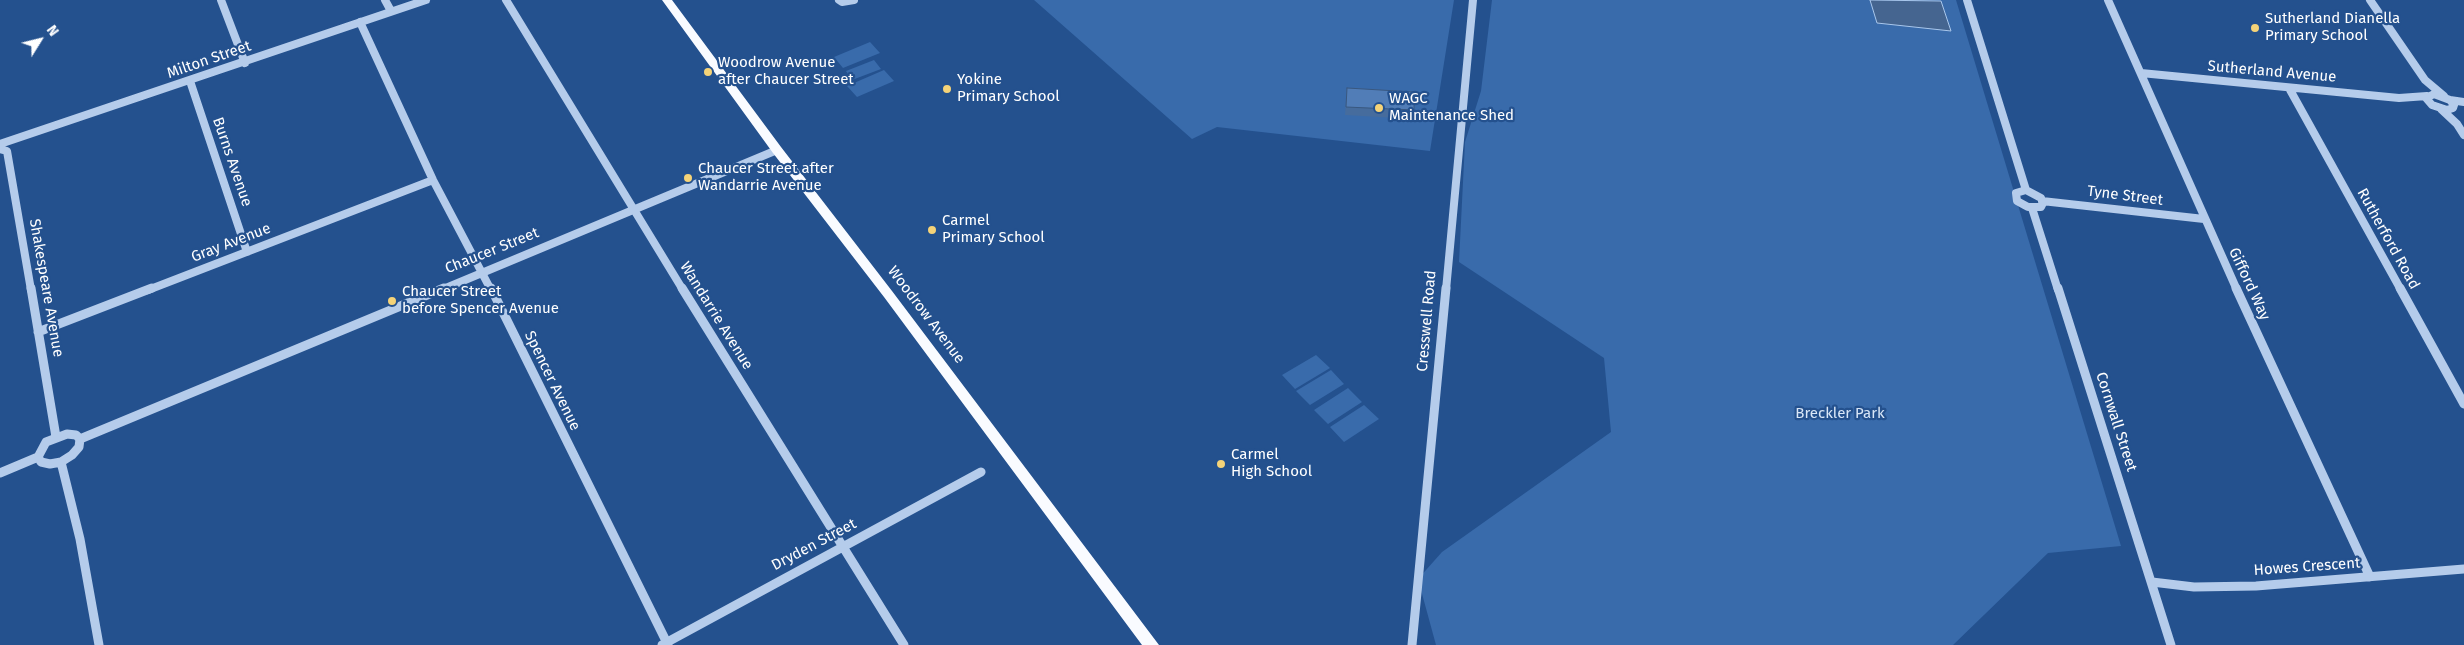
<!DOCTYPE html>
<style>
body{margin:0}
#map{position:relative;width:2464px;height:645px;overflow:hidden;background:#24518e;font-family:"Fira Sans",sans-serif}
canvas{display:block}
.north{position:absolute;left:15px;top:15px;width:50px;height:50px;-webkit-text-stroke:4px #24518e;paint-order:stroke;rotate:54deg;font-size:14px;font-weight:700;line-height:20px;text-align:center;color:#fff}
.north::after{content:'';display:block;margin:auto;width:18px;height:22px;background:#fff;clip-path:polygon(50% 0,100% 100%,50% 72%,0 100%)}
</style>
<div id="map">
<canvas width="2464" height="645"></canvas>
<div class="north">N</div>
</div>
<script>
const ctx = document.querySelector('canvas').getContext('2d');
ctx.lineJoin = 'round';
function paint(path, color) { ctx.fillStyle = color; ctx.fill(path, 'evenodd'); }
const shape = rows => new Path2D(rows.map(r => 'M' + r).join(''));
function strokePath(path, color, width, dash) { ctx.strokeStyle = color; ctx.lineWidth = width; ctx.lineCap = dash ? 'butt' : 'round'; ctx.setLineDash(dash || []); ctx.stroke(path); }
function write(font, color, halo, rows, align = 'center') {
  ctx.font = font + ' "Fira Sans",sans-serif'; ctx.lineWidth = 4.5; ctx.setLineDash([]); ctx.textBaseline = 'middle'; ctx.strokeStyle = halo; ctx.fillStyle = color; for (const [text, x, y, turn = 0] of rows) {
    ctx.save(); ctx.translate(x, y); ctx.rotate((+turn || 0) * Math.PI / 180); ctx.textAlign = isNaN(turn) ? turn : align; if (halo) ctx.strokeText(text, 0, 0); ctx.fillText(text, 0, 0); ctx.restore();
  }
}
paint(shape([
 [1034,0,1454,0,1430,151,1217,127,1192,139],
 [1492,0,1956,0,2121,546,2048,553,1953,645,1436,645,1418,579,1442,552,1611,432,1604,358,1459,262,1465,142,1481,91],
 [870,42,880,53,843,68,834,57],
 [874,60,881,69,852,80,846,71],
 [884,70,894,81,857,97,847,86],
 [1316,355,1330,368,1295,389,1282,375],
 [1331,370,1344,384,1310,405,1296,391],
 [1348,388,1362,402,1328,424,1314,410],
 [1364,405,1379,419,1344,442,1330,427]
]), '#396bab');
const water = shape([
 [1870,0,1941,1,1951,31,1877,23,1870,0]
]);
paint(water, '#456590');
strokePath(water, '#a9c7ec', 1);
strokePath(shape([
 [221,0,245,63],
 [385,0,391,11],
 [506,0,683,290],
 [839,0,842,2,854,0],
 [1967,0,2026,190],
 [2108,0,2237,290],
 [2370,0,2425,80,2444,96],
 [360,22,433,180,491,290],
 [2141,73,2399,98,2427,96],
 [190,81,247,252],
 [2289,88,2401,290],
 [2434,94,2450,100,2454,105,2453,108,2447,110,2432,105,2426,98,2434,94],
 [2450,100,2464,102],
 [2441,109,2457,124,2464,135],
 [0,144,426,0],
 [0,149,7,151,31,290],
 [2026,190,2041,198,2043,203,2041,207,2028,207,2017,201,2016,193,2026,190],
 [2042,201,2204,219],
 [2032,208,2058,290],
 [148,290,433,180],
 [441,290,777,150],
 [1446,290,1473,0]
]), '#b5cceb', 8);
strokePath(shape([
 [31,288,56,437],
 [491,288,668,645],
 [682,288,904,645],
 [2058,288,2171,645],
 [2236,288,2370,577],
 [2400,288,2464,404],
 [38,332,152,288],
 [67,434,76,435,80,439,79,447,72,455,61,462,50,464,41,462,38,457,46,442,67,434],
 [80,439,444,288],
 [61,462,80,539,99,645],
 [0,473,38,457],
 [2152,582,2194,587,2256,586,2464,569],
 [662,645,981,472],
 [1412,645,1446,288]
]), '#b5cceb', 9);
paint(shape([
 [662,0,672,0,781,147,892,291,1159,645,1142,645,884,297,773,153,662,0]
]), '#f9fbff');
paint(shape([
 [1347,88,1414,110,1413,119,1345,115]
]), '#466c9d');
const building = shape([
 [1347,88,1414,92,1414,110,1346,107,1347,88]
]);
paint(building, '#517db7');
strokePath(building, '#395880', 1);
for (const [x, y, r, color] of [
 [2255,28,5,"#f5d378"],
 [708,72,5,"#f5d378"],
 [947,89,5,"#f5d378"],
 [1379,108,5,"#f5d378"],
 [688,178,5,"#f5d378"],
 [932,230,5,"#f5d378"],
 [392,301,5,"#f5d378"],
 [1221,464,5,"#f5d378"]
]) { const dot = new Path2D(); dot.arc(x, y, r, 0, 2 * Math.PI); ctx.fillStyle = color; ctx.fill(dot); strokePath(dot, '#24518e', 2); }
write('15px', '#fff', '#24518e', [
 ["Sutherland Dianella",2265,19],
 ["Primary School",2265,36],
 ["Woodrow Avenue",718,63],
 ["after Chaucer Street",718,80],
 ["Yokine",957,80],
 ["Primary School",957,97],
 ["WAGC",1389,99],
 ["Maintenance Shed",1389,116],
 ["Chaucer Street after",698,169],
 ["Wandarrie Avenue",698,186],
 ["Carmel",942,221],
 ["Primary School",942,238],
 ["Chaucer Street",402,292],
 ["before Spencer Avenue",402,309],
 ["Carmel",1231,455],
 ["High School",1231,472]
], 'left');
write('15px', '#fff', '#24518e', [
 ["Milton Street",209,60,-19],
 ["Sutherland Avenue",2272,72,5],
 ["Burns Avenue",232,162,71],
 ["Tyne Street",2125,196,7],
 ["Rutherford Road",2388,239,61],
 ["Gray Avenue",231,243,-21],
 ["Chaucer Street",492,251,-22],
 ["Gifford Way",2249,284,65],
 ["Shakespeare Avenue",46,288,80],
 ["Woodrow Avenue",926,315,53],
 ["Wandarrie Avenue",716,316,58],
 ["Cresswell Road",1427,321,-85],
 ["Spencer Avenue",552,381,64],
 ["Cornwall Street",2116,422,72],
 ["Dryden Street",814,545,-28],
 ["Howes Crescent",2307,567,-4]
]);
write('15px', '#d9e7f8', '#24518e', [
 ["Breckler Park",1840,414]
]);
</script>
